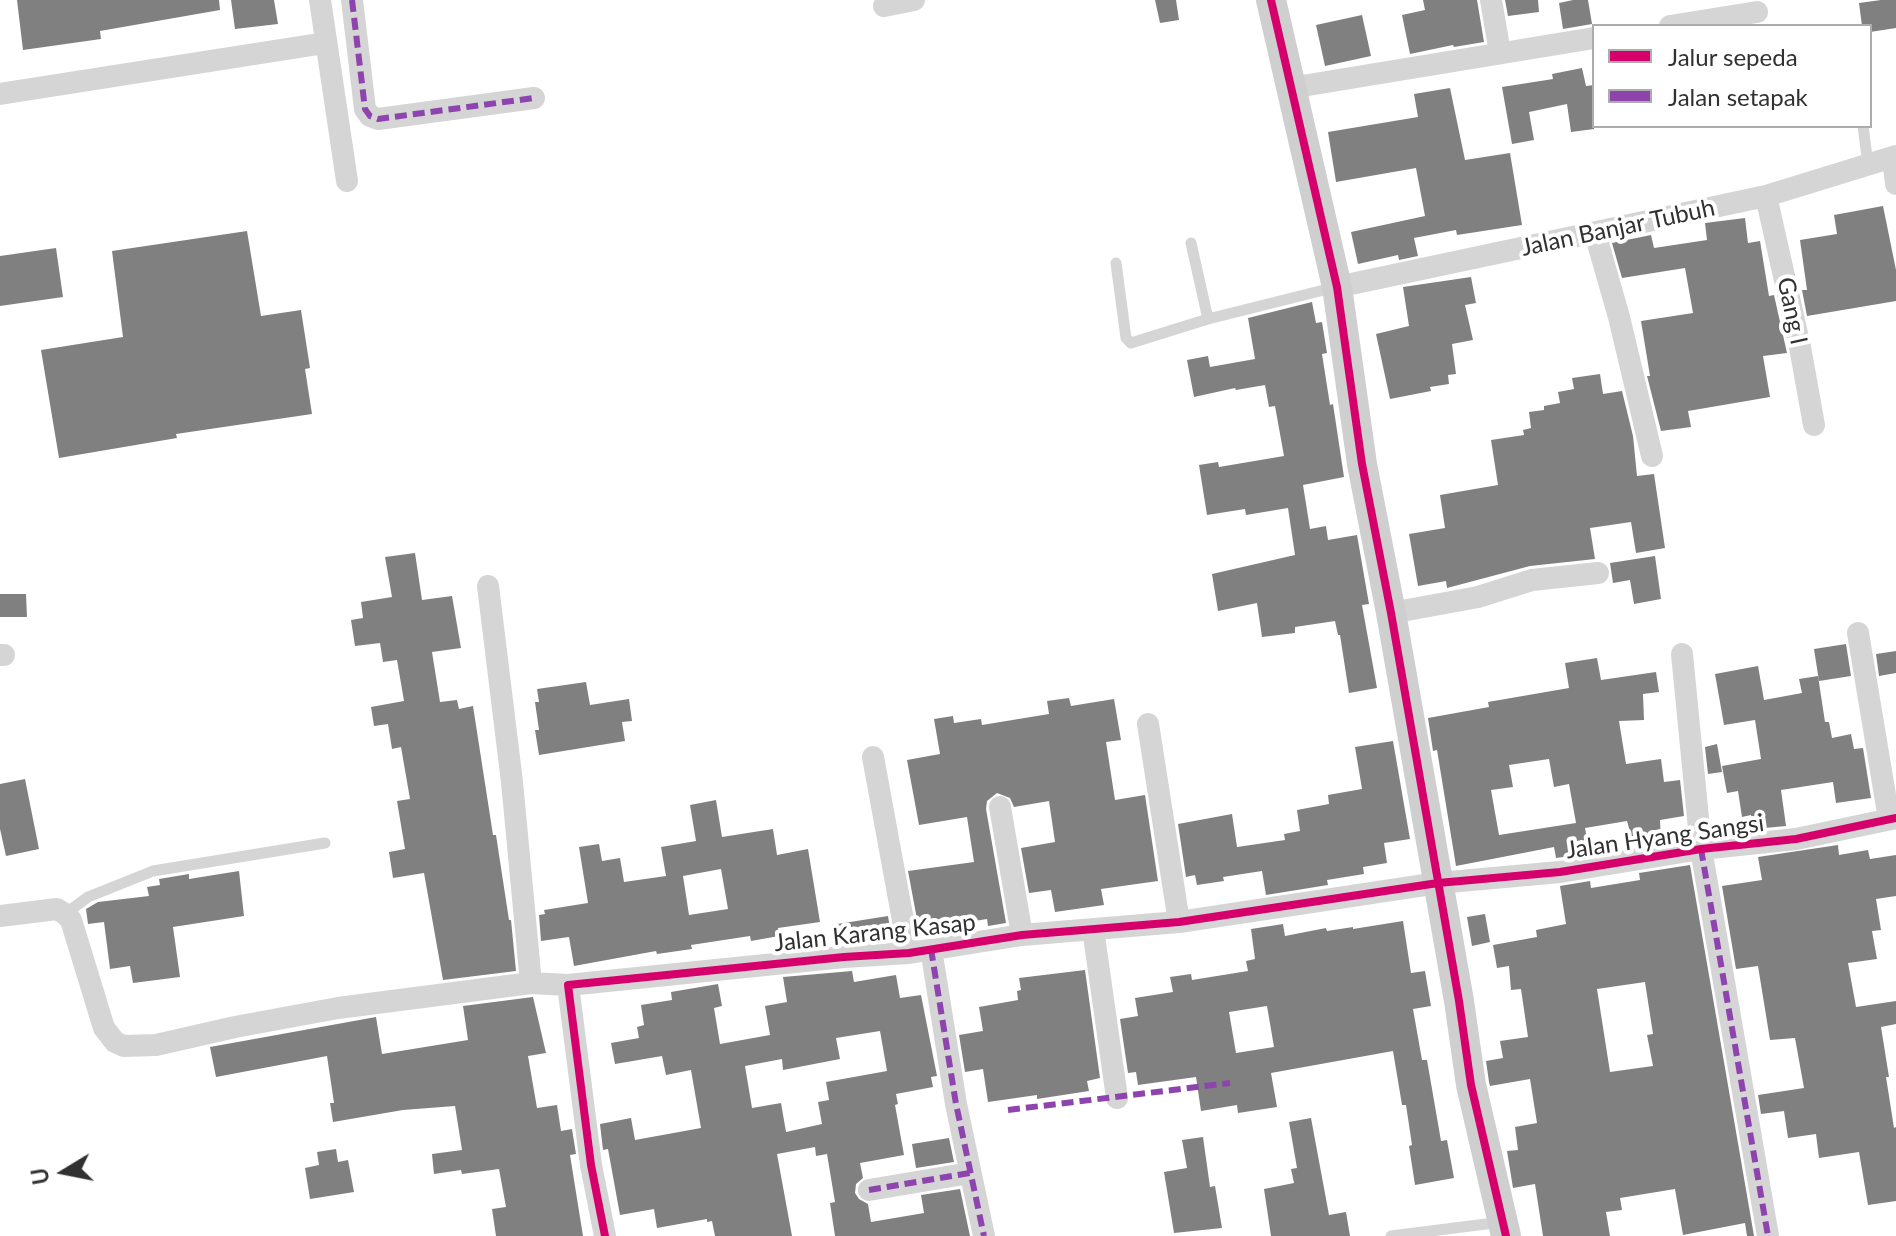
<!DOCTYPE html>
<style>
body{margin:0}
#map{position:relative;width:1896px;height:1236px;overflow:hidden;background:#fff;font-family:Lato,sans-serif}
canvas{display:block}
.legend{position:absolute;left:1592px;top:24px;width:280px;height:104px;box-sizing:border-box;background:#fff;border:2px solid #adadad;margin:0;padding:10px 14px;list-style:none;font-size:24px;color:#313131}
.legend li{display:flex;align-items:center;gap:16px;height:40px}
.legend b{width:40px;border:2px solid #adadad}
.north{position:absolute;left:24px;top:1132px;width:80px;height:80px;-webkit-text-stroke:6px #fff;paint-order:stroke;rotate:260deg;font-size:22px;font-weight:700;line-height:32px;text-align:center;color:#313131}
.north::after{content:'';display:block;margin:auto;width:28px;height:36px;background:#313131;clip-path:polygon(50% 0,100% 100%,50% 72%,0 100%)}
</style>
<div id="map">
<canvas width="1896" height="1236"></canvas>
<ul class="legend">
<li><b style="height:10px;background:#d6006c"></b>Jalur sepeda</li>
<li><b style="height:10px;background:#8e44ad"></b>Jalan setapak</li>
</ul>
<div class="north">U</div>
</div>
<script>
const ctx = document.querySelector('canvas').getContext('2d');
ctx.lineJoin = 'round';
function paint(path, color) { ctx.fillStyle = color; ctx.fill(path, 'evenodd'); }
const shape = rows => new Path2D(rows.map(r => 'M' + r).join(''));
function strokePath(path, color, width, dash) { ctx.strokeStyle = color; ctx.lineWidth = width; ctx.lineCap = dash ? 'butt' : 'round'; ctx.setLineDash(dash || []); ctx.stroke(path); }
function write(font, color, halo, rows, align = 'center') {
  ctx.font = font + ' Lato,sans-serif'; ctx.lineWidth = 8; ctx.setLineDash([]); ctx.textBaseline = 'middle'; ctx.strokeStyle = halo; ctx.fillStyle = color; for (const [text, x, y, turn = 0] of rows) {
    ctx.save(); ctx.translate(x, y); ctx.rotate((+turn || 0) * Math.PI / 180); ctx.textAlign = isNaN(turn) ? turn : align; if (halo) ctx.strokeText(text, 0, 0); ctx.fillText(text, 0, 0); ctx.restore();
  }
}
paint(shape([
 [17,0,219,0,220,10,100,31,101,39,23,50],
 [231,0,274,0,278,24,235,29],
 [1155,0,1176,0,1179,20,1160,23],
 [1423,0,1477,0,1484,42,1454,47,1453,45,1410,54,1402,15,1425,10],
 [1505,0,1538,0,1539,12,1508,16],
 [1573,0,1588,0,1592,24,1563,29,1559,3],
 [1881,0,1896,0,1896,28,1870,32,1870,26,1862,26,1859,3],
 [1362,15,1371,56,1325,66,1316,25],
 [1582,68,1586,86,1594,85,1594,129,1571,132,1567,104,1529,112,1534,140,1512,144,1502,87,1553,79,1552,74],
 [1450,88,1465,160,1510,153,1522,225,1457,235,1456,230,1414,238,1418,256,1399,260,1398,255,1358,264,1351,232,1425,216,1416,168,1336,182,1328,132,1418,117,1414,94],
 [1883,206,1896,270,1896,301,1807,316,1802,290,1807,290,1800,240,1837,234,1834,215],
 [1745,218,1748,243,1760,241,1769,296,1774,295,1787,353,1763,356,1770,397,1688,411,1691,427,1661,431,1647,376,1650,376,1641,321,1693,313,1685,268,1622,278,1612,243,1651,235,1654,248,1707,240,1705,223],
 [247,231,261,316,301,310,310,368,305,369,312,414,176,434,177,438,59,458,41,350,123,337,112,251],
 [56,248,63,297,0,306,0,256],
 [1471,277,1476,303,1465,305,1473,340,1452,344,1456,374,1448,375,1449,384,1430,387,1431,391,1390,399,1376,334,1409,326,1403,287],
 [1312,302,1316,323,1322,322,1327,353,1322,354,1330,405,1333,404,1344,477,1303,485,1310,529,1326,526,1328,540,1357,535,1369,604,1362,605,1377,688,1349,693,1340,635,1338,635,1335,621,1295,627,1295,633,1262,637,1257,603,1218,611,1212,574,1295,555,1288,508,1246,515,1245,509,1207,515,1199,465,1218,462,1219,467,1284,456,1275,406,1269,407,1265,385,1236,390,1235,388,1194,397,1187,360,1208,356,1210,367,1255,359,1248,318],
 [1600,374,1603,394,1622,391,1633,436,1637,476,1654,474,1665,548,1636,553,1631,522,1590,528,1595,559,1530,566,1447,588,1446,581,1418,586,1409,534,1445,528,1440,495,1498,485,1491,440,1524,435,1523,430,1531,428,1529,412,1544,410,1544,406,1560,403,1558,392,1574,389,1572,378],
 [415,553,422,600,452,596,461,648,432,652,440,702,457,700,459,709,473,706,493,835,496,835,509,920,511,920,516,971,443,980,424,873,393,878,389,852,405,849,397,801,410,799,401,747,392,749,388,724,374,726,371,707,404,701,397,660,383,662,380,643,355,646,351,620,363,618,361,602,392,597,385,557],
 [1655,556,1661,599,1634,604,1630,580,1613,583,1610,563],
 [0,594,26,594,27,617,0,617],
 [1846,644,1851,676,1819,681,1814,649],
 [1896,651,1896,673,1879,676,1876,654],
 [1597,658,1601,680,1656,672,1659,692,1643,694,1644,720,1619,721,1626,764,1661,759,1664,782,1680,780,1684,816,1660,820,1661,841,1634,846,1627,821,1585,828,1588,844,1584,845,1585,854,1556,858,1554,847,1456,866,1437,750,1433,751,1428,718,1489,707,1488,702,1569,688,1565,663],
 [1549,759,1554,787,1569,784,1576,823,1499,835,1491,790,1513,787,1509,765],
 [1758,666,1764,700,1802,693,1799,679,1818,676,1825,722,1829,722,1832,738,1851,734,1854,749,1863,748,1871,798,1836,803,1833,782,1781,790,1786,826,1754,829,1751,815,1742,817,1738,791,1727,793,1722,766,1761,759,1755,720,1724,725,1715,674],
 [586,682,590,705,629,699,632,721,622,722,625,741,539,755,535,730,539,730,535,702,539,702,537,689],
 [1069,698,1071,706,1114,699,1121,740,1106,742,1115,800,1145,795,1158,881,1101,889,1104,905,1055,912,1051,890,1029,893,1021,848,1055,842,1049,801,1014,807,1010,798,997,793,987,801,986,809,1006,923,988,926,987,919,919,930,908,871,974,862,967,817,919,825,907,760,940,754,934,719,953,716,954,723,981,719,982,725,1049,714,1047,701],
 [1393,741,1410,839,1384,843,1387,863,1363,867,1364,874,1327,880,1328,885,1266,895,1262,871,1223,877,1224,881,1197,885,1195,875,1186,877,1178,824,1232,814,1237,847,1285,840,1284,834,1300,831,1297,810,1329,804,1328,795,1362,789,1355,747],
 [1717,744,1722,772,1708,774,1705,747],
 [25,779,39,849,6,856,0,829,0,784],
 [716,800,722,837,773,829,777,855,808,849,820,922,778,928,779,936,751,941,750,936,691,945,692,949,657,954,656,951,574,966,569,937,541,941,539,915,545,914,544,910,588,903,579,847,599,844,602,861,620,858,624,882,666,876,661,847,696,841,690,805],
 [721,869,728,909,689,915,683,876],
 [1838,845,1839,855,1868,850,1870,859,1896,855,1896,896,1876,899,1881,930,1872,931,1877,959,1848,963,1856,1007,1896,1001,1896,1024,1881,1027,1889,1077,1886,1077,1894,1128,1896,1127,1896,1201,1868,1205,1859,1152,1819,1158,1816,1134,1788,1138,1784,1111,1761,1114,1758,1095,1804,1088,1795,1038,1770,1040,1758,966,1736,969,1722,886,1762,880,1758,857],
 [1690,865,1754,1236,1747,1236,1745,1223,1683,1235,1675,1189,1620,1198,1622,1210,1606,1212,1610,1236,1543,1236,1535,1184,1513,1188,1507,1151,1518,1150,1515,1127,1537,1123,1530,1079,1490,1086,1489,1082,1486,1061,1503,1058,1500,1041,1528,1037,1521,989,1511,990,1509,966,1497,968,1493,945,1537,937,1536,930,1566,924,1560,886,1590,881,1591,888,1640,880,1639,873],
 [1645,982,1653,1034,1647,1035,1653,1066,1610,1072,1597,989],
 [239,871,244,916,173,927,180,977,133,983,130,966,110,969,104,922,88,924,86,909,98,902,149,896,147,887,160,885,159,879,189,874,189,879],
 [1485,914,1490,942,1472,946,1467,917],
 [888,916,891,935,834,944,831,925],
 [1403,921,1411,973,1425,971,1431,1006,1413,1009,1422,1060,1427,1060,1441,1141,1447,1140,1454,1178,1415,1185,1409,1146,1412,1145,1406,1105,1402,1105,1393,1051,1271,1073,1277,1107,1238,1113,1237,1105,1201,1111,1196,1077,1138,1085,1136,1072,1128,1073,1120,1019,1138,1016,1135,998,1173,992,1170,977,1191,974,1192,980,1248,971,1246,961,1255,959,1251,929,1283,924,1285,936,1326,928,1327,931,1353,927,1353,929],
 [1267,1006,1274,1047,1236,1053,1229,1012],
 [1085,970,1100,1078,1087,1081,1089,1091,1037,1099,1037,1095,988,1102,983,1069,965,1072,959,1035,983,1031,979,1007,1018,1000,1017,991,1021,990,1019,978],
 [852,971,854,982,896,975,900,998,921,995,937,1076,931,1077,933,1087,896,1094,898,1104,895,1105,904,1155,860,1163,863,1178,856,1184,855,1193,859,1199,868,1204,871,1222,924,1213,921,1195,960,1189,970,1236,835,1236,830,1203,835,1202,827,1154,816,1156,815,1147,777,1154,792,1236,715,1236,712,1221,707,1222,707,1219,657,1228,654,1209,620,1215,608,1149,603,1150,600,1124,631,1118,635,1140,701,1128,691,1070,666,1075,662,1056,615,1064,611,1043,639,1038,637,1027,644,1025,641,1005,672,1000,671,992,718,984,722,1006,714,1008,720,1044,770,1035,765,1006,787,1002,783,977],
 [880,1031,887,1071,826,1082,829,1100,818,1102,822,1124,786,1132,781,1103,752,1108,745,1066,782,1059,783,1070,840,1059,836,1038],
 [533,997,546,1053,528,1056,537,1108,557,1105,561,1131,572,1129,576,1154,570,1155,583,1236,496,1236,492,1209,506,1207,499,1169,462,1174,461,1170,434,1174,432,1154,462,1150,455,1106,403,1110,333,1122,330,1103,334,1103,327,1056,216,1077,210,1047,376,1017,382,1054,468,1040,463,1006],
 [1311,1118,1329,1215,1346,1212,1350,1236,1271,1236,1264,1189,1294,1183,1291,1169,1297,1168,1289,1122],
 [1203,1137,1210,1187,1215,1186,1222,1228,1174,1233,1164,1172,1187,1168,1182,1140],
 [949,1138,954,1162,916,1168,912,1144],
 [336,1149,338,1162,348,1160,354,1192,310,1199,305,1168,319,1165,317,1152]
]), '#808080');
strokePath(shape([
 [1863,126,1868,165],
 [1191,243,1208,319],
 [1116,263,1126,338,1131,343,1208,319,1336,287],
 [65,914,88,897,153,871,325,843],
 [1391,1236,1502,1222]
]), '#d5d5d5', 11);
strokePath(shape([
 [320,0,347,181],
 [352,0,365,109,370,116,378,119,534,98],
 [1491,0,1500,53],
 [884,6,914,0],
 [1670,26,1757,12],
 [1290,88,1594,38],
 [0,94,325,43],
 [1893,157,1896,184],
 [1766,196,1800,347,1814,425],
 [1595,233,1619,317,1652,456],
 [1337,287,1766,196,1896,156],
 [488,586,512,782,531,983],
 [1391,613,1478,597,1532,580,1598,573],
 [1858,633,1889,819],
 [1682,654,1701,849,1768,1236],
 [0,655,4,655],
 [1148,724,1179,922],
 [873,757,909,953],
 [1000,807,1022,935],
 [0,916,57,909,65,914,71,920,104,1028,115,1042,124,1046,156,1045,235,1027,338,1008,531,983,568,985],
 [1093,929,1117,1098],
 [931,949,956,1104,984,1236],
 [869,1190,970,1173],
 [605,1236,591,1165,568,985,844,957,909,953,1022,935,1179,922,1438,883,1560,872,1701,849,1796,839,1896,818]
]), '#d5d5d5', 22);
strokePath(shape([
 [1271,0,1337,287,1362,464,1391,613,1459,1001,1471,1085,1506,1236]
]), '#cfcfcf', 30);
strokePath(shape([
 [352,0,365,109,370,116,378,119,534,98],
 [1701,849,1768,1236],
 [931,949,956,1104,984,1236],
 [1008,1110,1230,1083],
 [869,1190,970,1173]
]), '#8e44ad', 6, [12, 6]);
strokePath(shape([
 [1271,0,1337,287,1362,464,1391,613,1459,1001,1471,1085,1506,1236],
 [605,1236,591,1165,568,985,844,957,909,953,1022,935,1179,922,1438,883,1560,872,1701,849,1796,839,1896,818]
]), '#d6006c', 8);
write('24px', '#313131', '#fff', [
 ["Jalan Banjar Tubuh",1618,228,-12],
 ["Gang I",1792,311,78],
 ["Jalan Hyang Sangsi",1665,837,-8],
 ["Jalan Karang Kasap",875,933,-6]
]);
</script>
